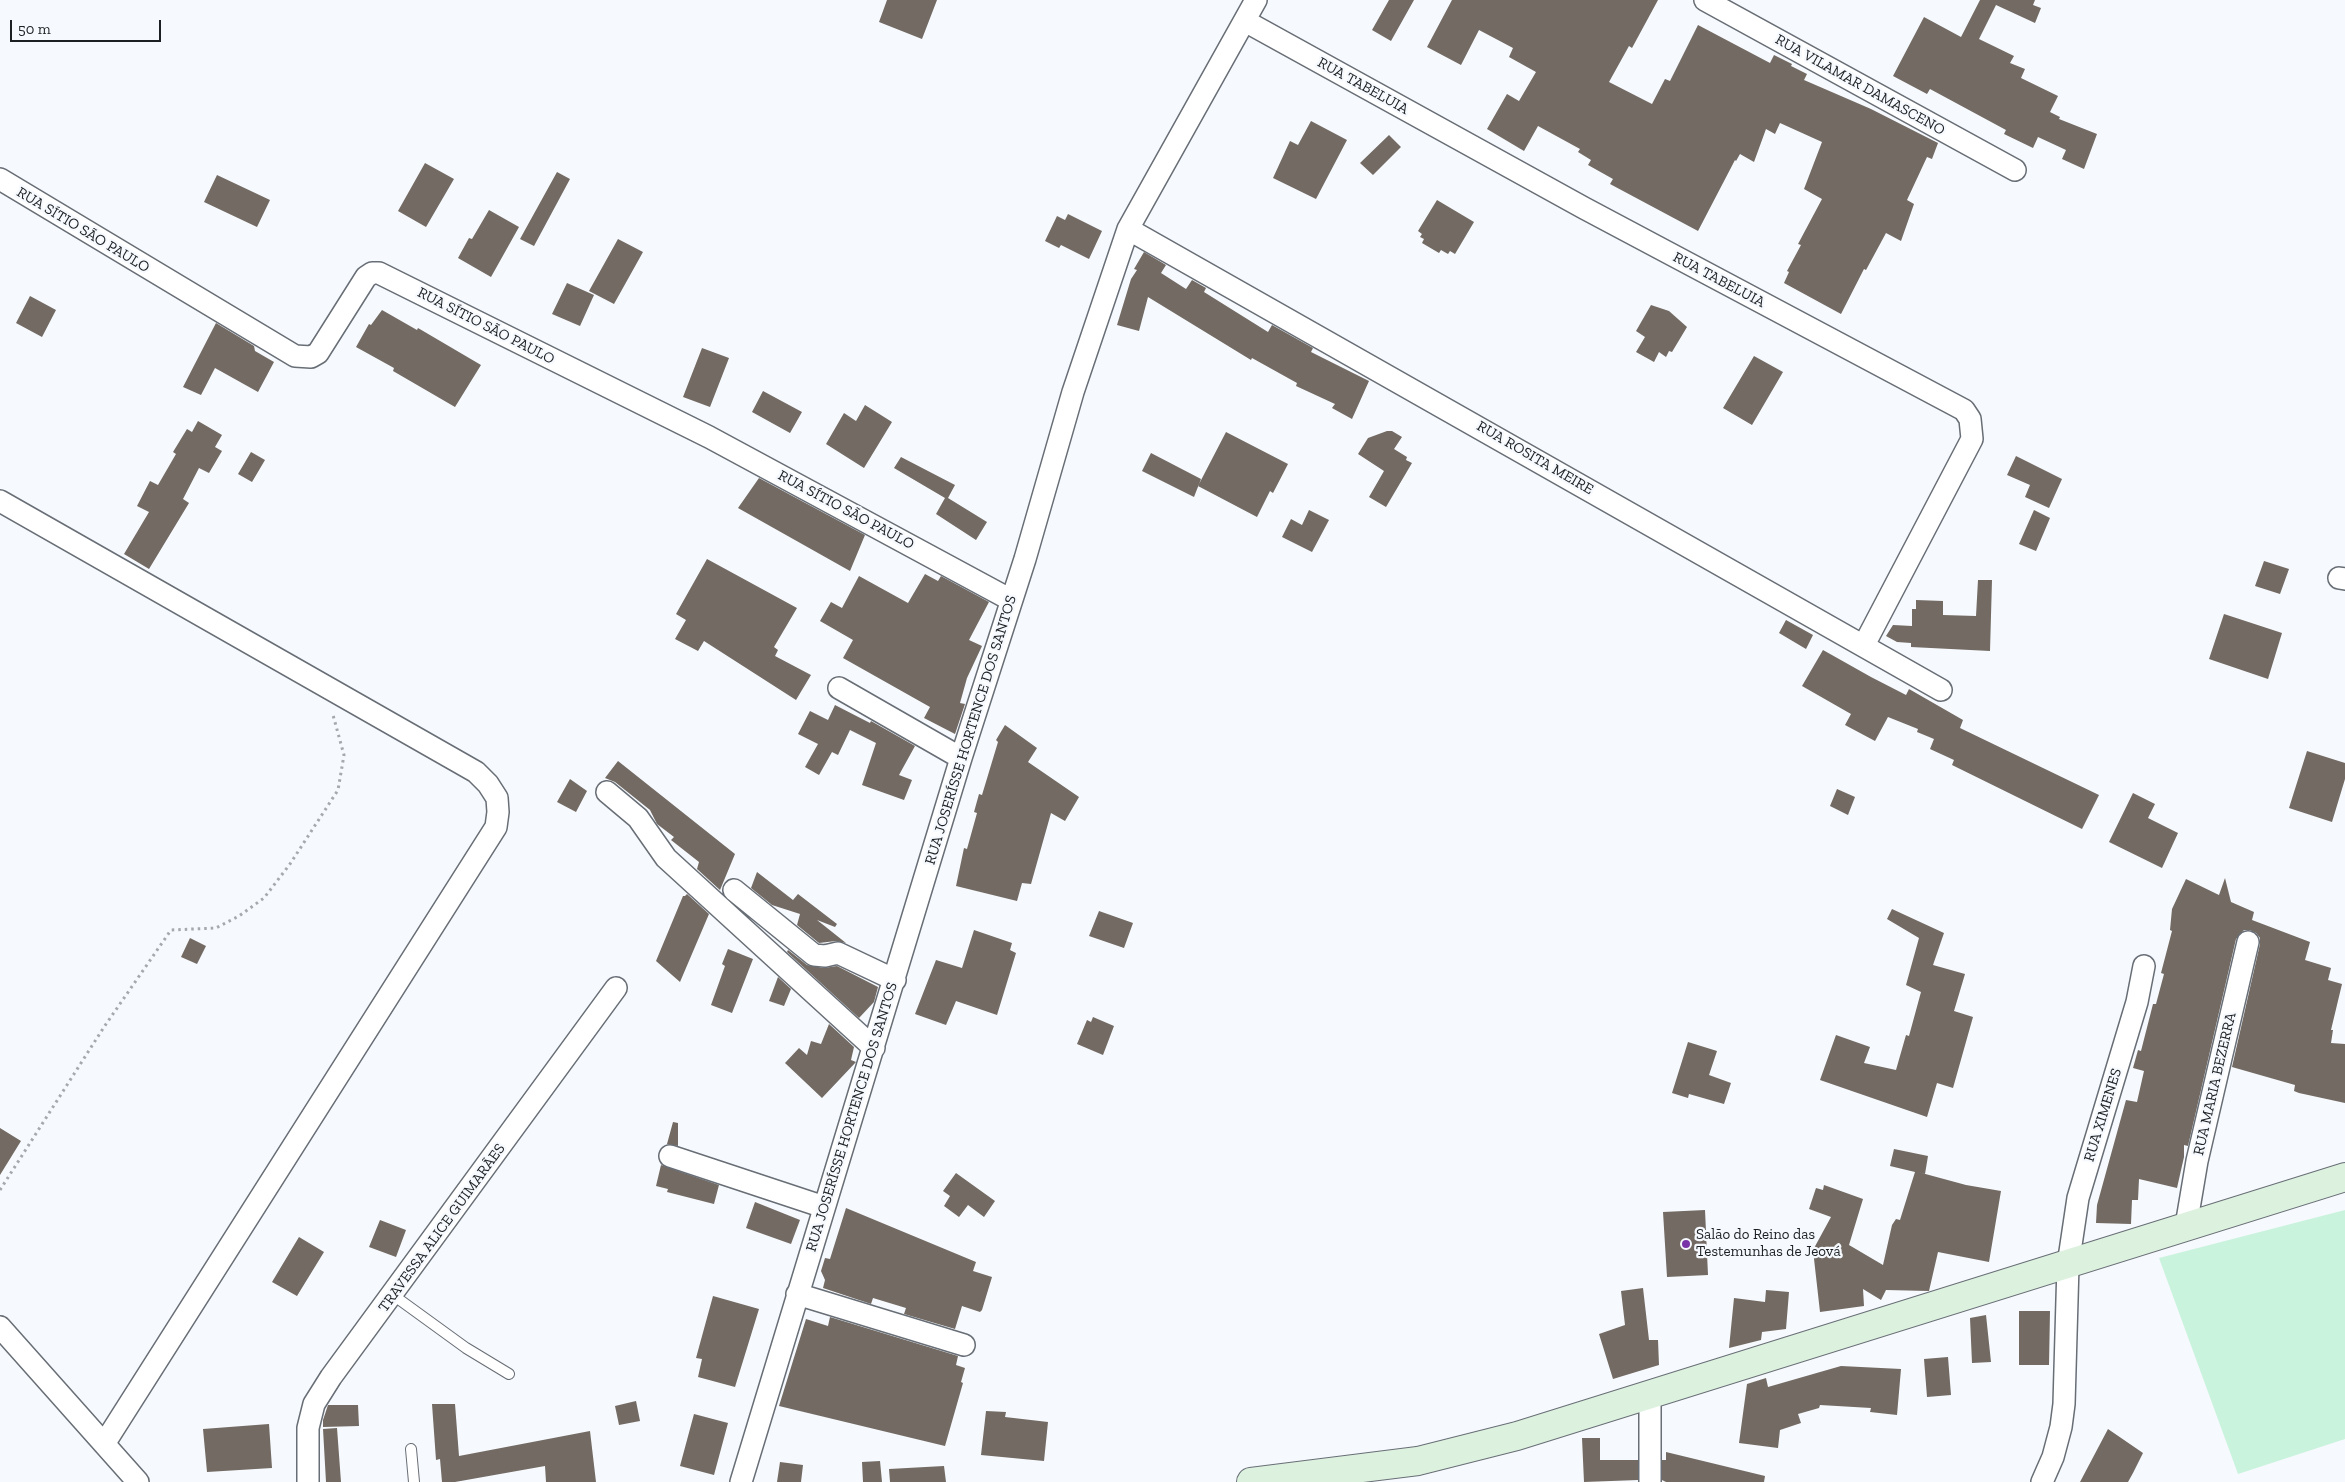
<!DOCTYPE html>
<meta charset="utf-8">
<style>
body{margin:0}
#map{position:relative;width:2345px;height:1482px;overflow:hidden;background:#f6f9fd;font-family:"Zilla Slab",serif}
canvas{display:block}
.scale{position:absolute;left:10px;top:20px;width:151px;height:22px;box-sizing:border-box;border:2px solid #1d2023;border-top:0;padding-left:6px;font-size:15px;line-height:18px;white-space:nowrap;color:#1d2023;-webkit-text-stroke:4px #f6f9fd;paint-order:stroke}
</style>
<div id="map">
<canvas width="2345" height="1482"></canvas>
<div class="scale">50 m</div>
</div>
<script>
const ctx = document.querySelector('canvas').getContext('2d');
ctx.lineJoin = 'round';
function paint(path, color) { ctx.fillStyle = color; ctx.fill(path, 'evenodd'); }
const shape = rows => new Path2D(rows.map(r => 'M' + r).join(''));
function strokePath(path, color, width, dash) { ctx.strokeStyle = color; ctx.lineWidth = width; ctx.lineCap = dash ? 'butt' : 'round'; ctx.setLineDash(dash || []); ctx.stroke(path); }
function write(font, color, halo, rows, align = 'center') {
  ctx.font = font + ' "Zilla Slab",serif'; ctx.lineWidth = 4.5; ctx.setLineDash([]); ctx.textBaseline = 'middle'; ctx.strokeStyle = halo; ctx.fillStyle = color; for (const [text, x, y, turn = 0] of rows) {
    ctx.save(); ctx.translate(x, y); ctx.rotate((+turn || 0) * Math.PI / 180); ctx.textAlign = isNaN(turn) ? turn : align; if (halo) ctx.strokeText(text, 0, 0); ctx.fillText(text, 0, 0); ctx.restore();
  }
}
paint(shape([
 [2345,1210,2345,1439,2238,1474,2159,1258]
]), '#caf3dd');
paint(shape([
 [887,0,937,0,922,39,879,22],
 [1389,0,1414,0,1391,41,1372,30],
 [1452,0,1658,0,1632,48,1629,46,1609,82,1652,104,1665,79,1670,81,1698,25,1770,63,1774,55,1792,64,1791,66,1807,74,1804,80,1871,109,1938,143,1932,159,1927,157,1907,200,1914,204,1901,241,1886,233,1866,270,1864,269,1841,314,1784,283,1789,272,1787,271,1801,245,1798,244,1822,199,1804,189,1822,142,1780,123,1775,134,1766,129,1754,162,1740,154,1736,161,1735,160,1698,231,1610,184,1613,179,1588,165,1591,160,1578,152,1580,149,1538,126,1524,151,1487,129,1507,94,1519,101,1536,72,1509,57,1513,48,1479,30,1461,65,1427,47],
 [1980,0,2035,0,2033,5,2041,8,2035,23,1996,5,1979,39,2014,56,2010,63,2025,69,2021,78,2058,96,2050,112,2060,117,2059,119,2097,134,2084,169,2062,159,2066,150,2038,137,2033,148,2004,134,2006,130,1930,89,1927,94,1893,76,1924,17,1961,37],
 [1311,121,1347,140,1316,199,1273,178,1290,141,1298,145],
 [1389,135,1401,147,1373,175,1360,163],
 [425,163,454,179,426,227,398,211],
 [557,172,570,179,534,246,520,239],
 [217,175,270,200,257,227,204,202],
 [1437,200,1474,222,1455,254,1450,251,1448,254,1441,250,1439,253,1422,243,1424,239,1420,237,1422,234,1418,231],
 [489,210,519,227,491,277,458,258,469,238,472,239],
 [1068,214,1102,231,1089,259,1061,245,1059,248,1045,241,1057,216,1065,220],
 [618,239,643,252,614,304,589,291],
 [1144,252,1166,265,1161,273,1186,289,1192,280,1206,288,1204,292,1268,332,1272,325,1313,348,1311,352,1369,381,1352,419,1332,408,1335,404,1296,386,1297,383,1252,358,1251,360,1148,297,1139,331,1117,325,1131,279,1137,270,1134,269],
 [567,283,594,295,580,326,552,314],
 [30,296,56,310,42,337,16,323],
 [1651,305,1669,311,1687,327,1672,352,1669,351,1666,357,1659,352,1654,362,1636,352,1645,337,1636,331],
 [382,310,417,330,418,328,481,365,455,407,393,371,394,368,356,347,369,324,371,325],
 [216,323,254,346,255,351,274,362,258,392,215,368,201,395,183,387],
 [702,348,729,358,710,407,683,397],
 [1754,356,1783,372,1752,425,1723,408],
 [763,391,802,412,790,433,752,412],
 [865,405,892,422,864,468,826,444,844,413,856,421],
 [198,421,222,435,215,447,222,451,209,473,199,468,183,499,189,503,149,569,124,554,149,512,137,506,150,481,158,485,176,454,173,452,187,429,192,432],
 [1387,431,1392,431,1402,437,1394,449,1407,457,1406,460,1412,463,1386,507,1369,497,1384,471,1358,454,1368,438],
 [1226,432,1288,464,1273,493,1270,491,1257,517,1198,486],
 [251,452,265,460,252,482,238,474],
 [1151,453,1201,479,1194,497,1142,471],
 [2016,456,2062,479,2049,508,2025,497,2030,485,2007,475],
 [901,457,955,485,948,498,987,522,976,540,936,514,945,498,894,468],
 [759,478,865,535,850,571,738,508],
 [1309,510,1329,520,1312,552,1282,537,1291,519,1302,525],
 [2034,510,2050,518,2036,551,2019,544],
 [707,559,797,608,774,647,778,650,775,656,811,675,796,700,704,641,698,651,675,639,686,620,676,614],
 [2264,561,2289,569,2280,594,2255,586],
 [925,574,938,581,941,576,989,602,969,640,982,646,967,678,960,703,965,704,955,734,924,718,930,707,843,658,853,640,820,621,831,602,842,608,859,576,908,603],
 [1978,580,1992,580,1990,651,1911,647,1911,643,1897,642,1886,636,1893,625,1912,626,1912,609,1916,609,1916,600,1943,601,1943,615,1976,616],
 [2224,614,2282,633,2268,679,2209,659],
 [1786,620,1813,635,1806,649,1779,633],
 [1823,650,1871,677,1906,695,1909,689,1963,720,1960,728,2099,795,2082,829,1952,765,1954,760,1930,749,1934,739,1917,732,1918,729,1888,717,1875,741,1845,725,1851,714,1802,686],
 [835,705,870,723,871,721,915,746,899,775,912,780,904,800,862,785,876,743,850,730,838,755,832,752,819,775,805,767,818,744,798,734,810,711,828,720],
 [1005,725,1037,748,1028,762,1079,797,1065,821,1051,813,1031,884,1022,883,1017,901,956,886,964,848,967,849,977,813,974,812,979,794,982,795,998,742,996,740],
 [2307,751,2345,763,2345,779,2332,822,2289,808],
 [618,761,735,854,720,890,697,869,699,862,671,840,674,837,657,824,650,810,615,782,605,778],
 [570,779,587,791,576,812,557,802],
 [1837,789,1855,797,1848,815,1830,806],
 [2133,793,2155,804,2148,818,2178,833,2162,868,2109,842],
 [757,872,793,900,798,894,837,924,835,927,817,920,846,943,836,941,819,943,797,925,800,914,772,905,751,888],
 [2225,878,2231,902,2254,912,2252,920,2310,942,2305,960,2331,968,2328,980,2342,984,2331,1030,2333,1030,2331,1043,2345,1044,2345,1103,2299,1093,2294,1091,2295,1085,2232,1067,2260,944,2260,938,2256,933,2250,930,2244,930,2236,939,2188,1146,2184,1145,2184,1157,2177,1188,2139,1179,2138,1200,2132,1200,2131,1224,2096,1223,2097,1205,2126,1100,2137,1102,2144,1071,2133,1068,2138,1050,2141,1051,2153,1004,2156,1004,2164,974,2161,973,2172,931,2170,930,2172,909,2186,879,2219,895],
 [687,894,709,914,680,982,656,961,683,896,685,896],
 [1892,909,1944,933,1933,965,1965,974,1954,1011,1973,1017,1953,1088,1937,1083,1927,1117,1820,1080,1836,1035,1870,1047,1864,1063,1896,1070,1906,1035,1909,1036,1921,992,1906,985,1919,938,1887,919],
 [1099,911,1133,923,1124,948,1089,936],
 [974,930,1012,943,1010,950,1016,953,997,1015,956,1001,946,1025,915,1014,936,960,962,968],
 [190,938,206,946,197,964,181,957],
 [728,949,753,959,732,1013,711,1005,725,966,722,964],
 [788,950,807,965,824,968,837,966,878,987,874,1002,859,1018,787,952],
 [778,977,791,989,784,1006,769,1001],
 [1093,1017,1114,1026,1103,1055,1077,1044,1087,1020,1091,1022],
 [829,1024,854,1047,851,1060,856,1062,822,1098,785,1063,799,1048,807,1055,811,1041,821,1044],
 [1688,1042,1717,1051,1709,1075,1731,1083,1724,1104,1689,1094,1688,1098,1672,1093],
 [673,1122,678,1123,678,1146,667,1144],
 [0,1128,21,1141,0,1175],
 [1894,1149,1928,1156,1925,1174,1918,1172,1966,1185,2001,1191,1989,1262,1938,1252,1929,1291,1886,1290,1881,1300,1863,1289,1864,1306,1820,1312,1813,1250,1831,1217,1809,1209,1816,1188,1823,1190,1824,1185,1863,1199,1849,1245,1883,1265,1892,1225,1896,1219,1900,1220,1915,1172,1890,1166],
 [661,1165,719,1185,714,1204,667,1192,668,1189,656,1186],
 [956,1173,995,1201,984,1217,968,1205,959,1217,944,1206,950,1196,943,1191],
 [755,1202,800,1220,791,1244,746,1228],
 [846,1208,976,1262,973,1271,992,1277,982,1310,980,1312,962,1306,955,1329,904,1314,906,1308,873,1298,871,1304,823,1288,825,1280,821,1271,825,1258,830,1259],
 [1705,1210,1708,1275,1667,1277,1663,1212],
 [380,1220,406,1230,396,1257,369,1247],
 [299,1237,324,1252,297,1296,272,1282],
 [1643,1288,1649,1340,1658,1340,1659,1365,1613,1379,1599,1334,1625,1325,1621,1291],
 [1766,1290,1789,1292,1786,1329,1762,1332,1761,1340,1729,1348,1734,1298,1765,1302],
 [713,1296,759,1309,735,1387,698,1377,702,1359,696,1358],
 [2019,1311,2050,1311,2049,1365,2019,1365],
 [1986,1315,1991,1362,1972,1363,1970,1318],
 [830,1317,958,1356,956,1365,965,1368,961,1382,963,1383,945,1446,779,1406,806,1319,828,1326],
 [1948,1357,1951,1395,1927,1397,1924,1359],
 [1841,1366,1901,1369,1897,1415,1870,1412,1871,1408,1820,1405,1819,1408,1798,1414,1801,1423,1780,1430,1778,1448,1739,1443,1747,1384,1766,1378,1768,1387],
 [636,1401,640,1421,619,1425,615,1406],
 [432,1404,455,1404,459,1456,590,1431,596,1482,546,1482,545,1466,455,1482,442,1482,440,1459,436,1460],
 [328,1405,358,1405,359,1426,323,1427,323,1420],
 [986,1411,1006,1412,1005,1417,1048,1422,1044,1461,981,1455],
 [694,1414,728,1423,714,1475,680,1466],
 [269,1424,272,1468,207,1472,203,1429],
 [337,1428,341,1482,326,1482,323,1429],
 [2108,1429,2143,1453,2133,1473,2128,1482,2080,1482],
 [1582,1438,1600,1438,1600,1460,1638,1460,1638,1480,1584,1482],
 [1666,1452,1765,1476,1764,1482,1666,1482,1662,1480,1662,1460,1666,1460],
 [880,1461,882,1482,863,1482,862,1462],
 [780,1462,803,1465,801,1482,777,1482],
 [944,1466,946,1482,890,1482,889,1469]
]), '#726a63');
const service = shape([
 [393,1295,466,1348,509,1374],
 [411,1449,414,1482]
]);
const minor = shape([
 [1705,0,2015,170],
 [1245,21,1584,208,1964,410,1970,419,1972,439,1864,645],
 [0,179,295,356,311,357,318,353,366,277,372,273,379,273,709,437,1011,600],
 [1128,229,1941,690],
 [0,501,476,772,488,784,497,798,498,812,496,827,104,1444],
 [2339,578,2345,579],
 [839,688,961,758],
 [607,792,638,818,666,858,874,1048],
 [734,890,814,955,825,956,838,953,895,980],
 [670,1156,824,1207],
 [2186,1226,2197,1161,2248,942],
 [797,1294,964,1345],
 [0,1327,138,1482],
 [308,1482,308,1428,314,1404,331,1377,616,988],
 [741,1482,961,758,1025,559,1073,392,1128,229,1256,0],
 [1650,1482,1650,1394],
 [2042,1482,2053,1457,2061,1427,2064,1404,2068,1265,2078,1198,2137,1002,2144,966]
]);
const secondary = shape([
 [1251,1482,1418,1461,1517,1436,2345,1177]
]);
strokePath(service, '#686e76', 12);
strokePath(minor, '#686e76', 24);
strokePath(secondary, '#686e76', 30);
strokePath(shape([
 [0,1190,104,1027,171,930,216,928,239,916,264,898,290,864,338,790,344,755,333,715]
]), '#a5a8ac', 3, [2.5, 4]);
strokePath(service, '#fff', 10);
strokePath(minor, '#fff', 21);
strokePath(secondary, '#ddf1df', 28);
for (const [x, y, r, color] of [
 [1686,1244,5,"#7833a6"]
]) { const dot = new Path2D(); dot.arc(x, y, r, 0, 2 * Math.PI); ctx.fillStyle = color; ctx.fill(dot); strokePath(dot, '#f6f9fd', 2); }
write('15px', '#1d2023', '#f6f9fd', [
 ["RUA VILAMAR DAMASCENO",1860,85,29],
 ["RUA TABELUIA",1363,86,29],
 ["RUA SÍTIO SÃO PAULO",83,230,31],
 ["RUA TABELUIA",1719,280,28],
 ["RUA SÍTIO SÃO PAULO",486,326,27],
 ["RUA ROSITA MEIRE",1535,458,30],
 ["RUA SÍTIO SÃO PAULO",846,510,28],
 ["RUA JOSERÍSSE HORTENCE DOS SANTOS",971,730,-73],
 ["RUA MARIA BEZERRA",2215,1084,-77],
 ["RUA XIMENES",2103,1115,-73],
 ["RUA JOSERÍSSE HORTENCE DOS SANTOS",852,1117,-73],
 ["TRAVESSA ALICE GUIMARÃES",442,1228,-54]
]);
write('15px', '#1d2023', '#f6f9fd', [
 ["Salão do Reino das",1696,1235],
 ["Testemunhas de Jeová",1696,1252]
], 'left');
</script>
